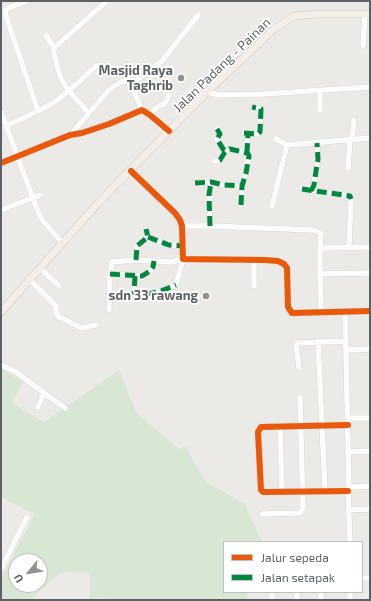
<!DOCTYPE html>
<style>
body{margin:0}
#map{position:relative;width:371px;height:601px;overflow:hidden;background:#eceae7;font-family:"Exo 2",sans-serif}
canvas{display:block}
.frame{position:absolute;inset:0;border:2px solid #5d6165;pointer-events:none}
.legend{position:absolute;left:223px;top:541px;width:140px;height:52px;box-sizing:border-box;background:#fff;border:1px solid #bec0c1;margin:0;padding:5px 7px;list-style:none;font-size:12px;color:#5d6165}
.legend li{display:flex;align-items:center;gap:8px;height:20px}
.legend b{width:20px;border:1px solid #bec0c1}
.north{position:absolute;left:8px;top:553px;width:40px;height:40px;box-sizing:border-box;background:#fff;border:1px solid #bec0c1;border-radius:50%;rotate:240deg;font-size:11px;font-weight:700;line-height:16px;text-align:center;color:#5d6165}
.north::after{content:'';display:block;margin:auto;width:14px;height:18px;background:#8f9192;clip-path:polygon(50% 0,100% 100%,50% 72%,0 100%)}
</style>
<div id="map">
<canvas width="371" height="601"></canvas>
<div class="frame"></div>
<ul class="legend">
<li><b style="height:5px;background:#e8590c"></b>Jalur sepeda</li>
<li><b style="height:5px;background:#00873e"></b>Jalan setapak</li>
</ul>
<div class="north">U</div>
</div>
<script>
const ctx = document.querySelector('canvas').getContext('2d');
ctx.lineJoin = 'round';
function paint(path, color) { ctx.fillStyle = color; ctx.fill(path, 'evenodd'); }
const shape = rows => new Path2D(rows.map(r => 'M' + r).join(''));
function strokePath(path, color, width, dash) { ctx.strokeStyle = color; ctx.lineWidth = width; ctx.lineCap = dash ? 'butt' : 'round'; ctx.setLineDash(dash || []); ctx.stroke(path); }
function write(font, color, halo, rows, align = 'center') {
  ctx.font = font + ' "Exo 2",sans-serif'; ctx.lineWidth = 3.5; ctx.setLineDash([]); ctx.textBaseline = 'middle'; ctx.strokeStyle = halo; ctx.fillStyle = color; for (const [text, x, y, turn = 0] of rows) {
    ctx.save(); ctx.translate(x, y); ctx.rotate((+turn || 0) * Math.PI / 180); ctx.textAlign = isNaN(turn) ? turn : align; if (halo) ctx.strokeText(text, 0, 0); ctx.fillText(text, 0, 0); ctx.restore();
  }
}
paint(shape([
 [1,368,23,382,12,403,44,422,119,370,136,412,179,449,185,446,205,481,245,504,262,542,224,542,224,592,247,592,246,600,107,600,105,598,90,599,90,573,61,572,30,600,1,600,1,579,35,514,1,497],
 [16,561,40,561,40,585,16,585]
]), '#d7e7d3');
const minor = shape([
 [46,35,54,48],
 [363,46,365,14],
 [131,84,162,61,198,15],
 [320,90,320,110],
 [207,92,218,95,264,94,370,87],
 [38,111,53,103,69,91,96,66],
 [1,112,38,212,43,221,62,242],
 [89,113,69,91,61,79,54,54,54,48,107,1],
 [150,115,157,107,164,104,167,100,169,95],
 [6,126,38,111,5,13,6,10,8,8,27,1],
 [217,129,220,134,217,139,225,152],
 [244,133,258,134,260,132,261,109,252,107],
 [70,135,110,89,121,82,126,81,131,84,142,110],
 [276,139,287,145],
 [352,139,354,120],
 [247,153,248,133],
 [1,163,70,135,82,133,109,124,142,110,150,115,169,131],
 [348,169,350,139],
 [131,171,175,213,180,220,182,226,183,259,265,260,278,261,284,264,287,268,288,307,292,313,370,311],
 [195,183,211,182,224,185,242,186,246,173,249,156,248,154,247,153,230,149,225,152,220,160,215,161],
 [302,189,350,196,351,198,349,247],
 [311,191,314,185,316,171,318,159,317,143],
 [241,205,242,186],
 [272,206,287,145,370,138],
 [1,210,40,195],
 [182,226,210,226,313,230,321,233,320,248],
 [210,226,209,195,211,182],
 [148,237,169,245,184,246],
 [136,260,137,246,148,237,146,229],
 [254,260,254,286],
 [40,268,59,286],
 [110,274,142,276,150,271,153,267,154,261],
 [320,274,320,248,370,247],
 [135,276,134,292,136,295,144,295,161,291,176,285,183,259],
 [29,279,56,306,56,313,59,317,82,328,96,325],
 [109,310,110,274,112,262,136,260,172,262,183,259],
 [321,312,320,274,370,273],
 [345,312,349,487,348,491,350,542],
 [318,341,325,490],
 [347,350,370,349],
 [1,365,16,372,44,393,38,407],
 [299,368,296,345,298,343,346,341],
 [44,393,65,408],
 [348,418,370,418],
 [280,426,282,491],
 [348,452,370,451],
 [349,487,370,486],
 [348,491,263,492,261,490,258,432,261,427,348,425],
 [349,510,370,509],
 [262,514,298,513,301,512,303,509,300,397],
 [1,569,27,517],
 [362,578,370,578],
 [272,600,272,592],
 [297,600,297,592],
 [321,600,321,592],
 [350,600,350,592]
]);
const major = shape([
 [1,312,99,202,207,92,274,29,294,16,317,14,370,14]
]);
strokePath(minor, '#c8c8c8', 6);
strokePath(major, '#d3c8b6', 8);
strokePath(minor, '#fcfcfb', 5.5);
strokePath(major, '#f3efe8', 7);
strokePath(shape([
 [217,129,220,134,217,139,225,152],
 [244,133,258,134,260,132,261,109,252,107],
 [247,153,248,133],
 [195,183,211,182,224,185,242,186,246,173,249,156,248,154,247,153,230,149,225,152,220,160,215,161],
 [302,189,350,196,351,199],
 [311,191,314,185,316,171,318,159,317,143],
 [241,205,242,186],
 [210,226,209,195,211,182],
 [148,237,169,245,184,246],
 [136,260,137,246,148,237,146,229],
 [110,274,142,276,150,271,153,267,154,261],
 [135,276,134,292,139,296,161,291,176,285]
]), '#00873e', 5, [10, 5]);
strokePath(shape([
 [1,163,70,135,82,133,109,124,142,110,150,115,169,131],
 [131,171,175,213,180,220,182,226,183,259,265,260,278,261,284,264,287,268,288,307,292,313,370,311],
 [348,491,263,492,261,490,258,432,261,427,348,425]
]), '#e8590c', 6);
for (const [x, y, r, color] of [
 [181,78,4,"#8f9192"],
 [206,296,4,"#8f9192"]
]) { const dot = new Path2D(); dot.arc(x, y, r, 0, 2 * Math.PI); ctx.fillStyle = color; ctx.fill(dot); strokePath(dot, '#fff', 1.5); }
write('13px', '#5d6165', '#fff', [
 ["Jalan Padang - Painan",222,65,-44]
]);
write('bold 13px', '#5d6165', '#fff', [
 ["Masjid Raya",173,71],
 ["Taghrib",173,86],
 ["sdn 33 rawang",198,296]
], 'right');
</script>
